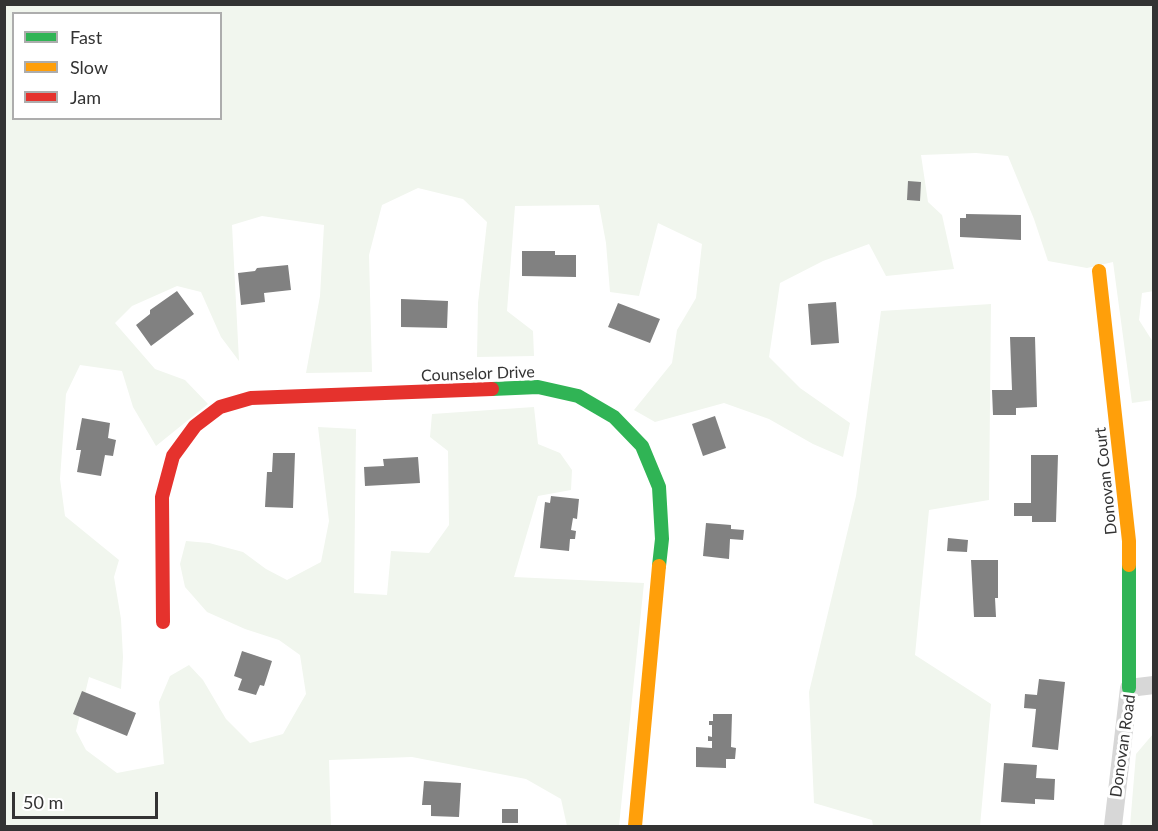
<!DOCTYPE html>
<style>
body{margin:0}
#map{position:relative;width:1158px;height:831px;overflow:hidden;background:#fff;font-family:Lato,sans-serif}
canvas{display:block}
.frame{position:absolute;inset:0;border:6px solid #333;pointer-events:none}
.legend{position:absolute;left:12px;top:12px;width:210px;height:108px;box-sizing:border-box;background:#fff;border:2px solid #adadad;margin:0;padding:8px 10px;list-style:none;font-size:18px;color:#333}
.legend li{display:flex;align-items:center;gap:12px;height:30px}
.legend b{width:30px;border:2px solid #adadad}
.scale{position:absolute;left:12px;top:792px;width:146px;height:27px;box-sizing:border-box;border:3px solid #333;border-top:0;padding-left:8px;font-size:18px;line-height:21px;white-space:nowrap;color:#333;-webkit-text-stroke:4px #fff;paint-order:stroke}
</style>
<div id="map">
<canvas width="1158" height="831"></canvas>
<div class="frame"></div>
<ul class="legend">
<li><b style="height:8px;background:#30b455"></b>Fast</li>
<li><b style="height:8px;background:#ff9f0a"></b>Slow</li>
<li><b style="height:8px;background:#e5322d"></b>Jam</li>
</ul>
<div class="scale">50 m</div>
</div>
<script>
const ctx = document.querySelector('canvas').getContext('2d');
ctx.lineJoin = 'round';
function paint(path, color) { ctx.fillStyle = color; ctx.fill(path, 'evenodd'); }
const shape = rows => new Path2D(rows.map(r => 'M' + r).join(''));
function strokePath(path, color, width, dash) { ctx.strokeStyle = color; ctx.lineWidth = width; ctx.lineCap = dash ? 'butt' : 'round'; ctx.setLineDash(dash || []); ctx.stroke(path); }
function write(font, color, halo, rows, align = 'center') {
  ctx.font = font + ' Lato,sans-serif'; ctx.lineWidth = 6; ctx.setLineDash([]); ctx.textBaseline = 'middle'; ctx.strokeStyle = halo; ctx.fillStyle = color; for (const [text, x, y, turn = 0] of rows) {
    ctx.save(); ctx.translate(x, y); ctx.rotate((+turn || 0) * Math.PI / 180); ctx.textAlign = isNaN(turn) ? turn : align; if (halo) ctx.strokeText(text, 0, 0); ctx.fillText(text, 0, 0); ctx.restore();
  }
}
paint(shape([
 [5,5,1153,5,1154,291,1142,293,1139,320,1153,342,1153,400,1132,403,1113,262,1087,268,1048,261,1034,219,1008,156,976,153,921,155,928,202,942,215,954,269,886,276,869,244,823,261,780,283,769,357,800,388,850,423,843,457,813,444,769,419,724,403,655,422,634,410,672,363,677,330,696,298,702,244,658,223,639,296,610,292,606,243,599,205,515,206,507,311,533,331,534,356,477,357,478,303,487,222,463,199,418,188,382,205,369,255,372,372,306,373,320,296,324,225,262,216,232,225,239,361,221,337,201,292,177,286,132,306,115,323,155,369,185,380,208,404,156,446,133,407,122,371,80,365,66,394,60,479,65,516,119,560,114,577,121,619,123,657,121,689,89,677,76,731,86,750,117,773,164,764,159,702,170,676,189,665,203,680,226,719,250,743,283,734,306,694,300,655,279,640,245,629,207,612,185,587,180,564,186,541,209,543,243,552,266,569,287,580,321,562,329,521,318,427,356,429,354,593,387,595,391,551,429,553,449,525,448,451,430,437,432,414,534,407,538,444,560,453,572,470,571,490,538,496,514,577,644,583,619,826,567,826,561,799,526,779,412,757,329,760,331,826,5,826],
 [14,14,220,14,220,118,14,118],
 [991,304,989,500,929,510,915,655,991,704,980,826,873,826,872,820,814,803,809,692,856,496,881,311],
 [1153,734,1153,826,1130,826,1136,754]
]), '#f1f6ee');
paint(shape([
 [908,181,921,182,920,201,907,200],
 [966,214,1021,215,1021,240,960,237,960,218,966,218],
 [522,251,555,251,555,255,576,255,576,277,522,276],
 [288,265,291,290,264,293,265,302,241,305,238,273,255,271,257,268],
 [177,291,194,314,151,346,136,325,150,314,150,310],
 [401,299,448,301,447,328,401,327],
 [836,302,839,343,811,345,808,304],
 [618,303,660,319,650,343,608,327],
 [1010,337,1035,337,1037,407,1016,408,1016,415,993,415,992,390,1012,390],
 [715,416,726,448,703,456,692,424],
 [82,418,110,423,108,438,116,440,113,456,105,455,101,476,77,472,81,450,76,450],
 [273,453,295,453,293,508,265,507,267,472,272,472],
 [1031,455,1058,455,1056,522,1032,522,1032,516,1014,516,1014,503,1031,503],
 [418,457,420,483,365,486,364,467,384,466,383,459],
 [551,496,579,499,577,519,573,518,571,530,576,531,575,539,570,539,569,551,540,548,545,502,550,503],
 [706,523,731,525,731,529,744,530,743,540,730,539,729,559,703,556],
 [948,538,968,540,967,552,947,551],
 [971,560,998,560,998,598,995,598,996,617,974,617],
 [242,651,272,661,264,686,260,685,256,695,238,690,242,679,234,676],
 [1039,679,1065,682,1058,750,1032,747,1036,709,1024,708,1025,694,1037,695],
 [82,691,136,713,127,736,73,714],
 [713,714,732,714,731,747,736,748,735,759,726,759,726,768,696,767,696,747,712,748,712,741,708,741,708,736,712,737,712,725,709,725,709,721,713,721],
 [1004,763,1037,765,1036,778,1055,779,1054,800,1035,799,1035,804,1001,802],
 [424,781,461,783,459,817,431,816,431,805,422,805],
 [502,809,518,809,518,823,502,823]
]), '#818181');
strokePath(shape([
 [1113,826,1129,688,1154,685]
]), '#d7d7d7', 18);
strokePath(shape([
 [492,389,538,387,578,396,614,417,642,446,659,487,662,539,659,566],
 [1129,565,1129,688]
]), '#30b455', 14);
strokePath(shape([
 [1099,271,1129,541,1129,565],
 [635,826,659,566]
]), '#ff9f0a', 14);
strokePath(shape([
 [163,622,162,497,173,456,195,426,220,407,251,398,492,389]
]), '#e5322d', 14);
write('16px', '#333', '#fff', [
 ["Counselor Drive",478,374,-2],
 ["Donovan Court",1106,481,-96],
 ["Donovan Road",1123,746,-82]
]);
</script>
